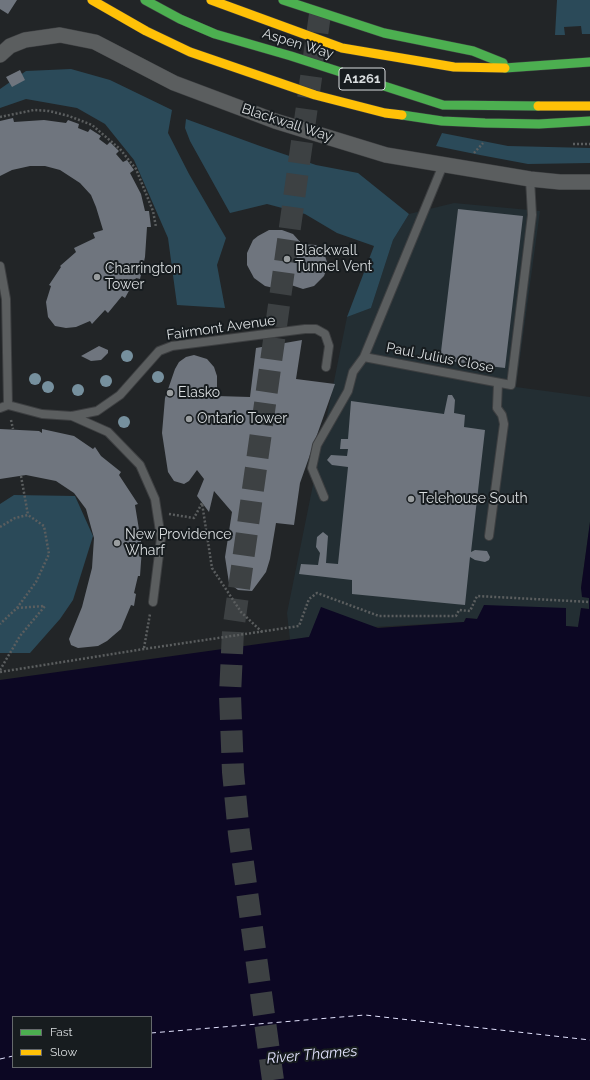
<!DOCTYPE html>
<style>
body{margin:0}
#map{position:relative;width:590px;height:1080px;overflow:hidden;background:#222527;font-family:Raleway,sans-serif}
canvas{display:block}
.legend{position:absolute;left:12px;top:1016px;width:140px;height:52px;box-sizing:border-box;background:#171c1f;border:1px solid #65696c;margin:0;padding:5px 7px;list-style:none;font-size:12px;color:#d9dddf}
.legend li{display:flex;align-items:center;gap:8px;height:20px}
.legend b{width:20px;border:1px solid #65696c}
</style>
<div id="map">
<canvas width="590" height="1080"></canvas>
<ul class="legend">
<li><b style="height:5px;background:#4caf50"></b>Fast</li>
<li><b style="height:5px;background:#ffc107"></b>Slow</li>
</ul>
</div>
<script>
const ctx = document.querySelector('canvas').getContext('2d');
ctx.lineJoin = 'round';
function paint(path, color) { ctx.fillStyle = color; ctx.fill(path, 'evenodd'); }
const shape = rows => new Path2D(rows.map(r => 'M' + r).join(''));
function strokePath(path, color, width, dash) { ctx.strokeStyle = color; ctx.lineWidth = width; ctx.lineCap = dash ? 'butt' : 'round'; ctx.setLineDash(dash || []); ctx.stroke(path); }
function write(font, color, halo, rows, align = 'center') {
  ctx.font = font + ' Raleway,sans-serif'; ctx.lineWidth = 4; ctx.setLineDash([]); ctx.textBaseline = 'middle'; ctx.strokeStyle = halo; ctx.fillStyle = color; for (const [text, x, y, turn = 0] of rows) {
    ctx.save(); ctx.translate(x, y); ctx.rotate((+turn || 0) * Math.PI / 180); ctx.textAlign = isNaN(turn) ? turn : align; if (halo) ctx.strokeText(text, 0, 0); ctx.fillText(text, 0, 0); ctx.restore();
  }
}
paint(shape([
 [454,203,540,211,516,387,590,397,590,522,581,588,589,597,589,609,581,609,578,627,566,626,566,608,477,619,466,618,464,622,372,627,290,640,287,613,347,317,371,308,393,240,409,214]
]), '#232e33');
paint(shape([
 [557,0,590,0,590,34,582,34,581,26,564,27,565,35,555,35],
 [71,69,110,80,172,110,168,133,189,174,226,238,217,265,225,308,177,305,168,238,134,160,105,124,77,108,26,99,0,108,0,89,26,71],
 [186,119,260,146,316,165,358,173,409,214,393,240,371,308,347,317,374,246,337,233,305,214,267,204,230,213,190,141,185,128],
 [442,133,508,146,590,148,590,163,528,164,480,155,436,146],
 [14,495,75,496,93,536,73,600,60,619,30,653,0,653,0,504]
]), '#2b4a59');
paint(shape([
 [590,522,590,1080,0,1080,0,680,309,637,321,607,378,628,464,622,466,618,477,619,484,605,566,608,566,626,578,627,581,608,589,609,589,598,582,597,581,588],
 [13,1017,151,1017,151,1067,13,1067]
]), '#0c0723');
strokePath(shape([
 [151,1033,365,1015,590,1040],
 [0,1059,13,1056]
]), '#e1e1fc', 1, [5, 4]);
paint(shape([
 [0,0,17,0,8,14,0,9],
 [20,70,25,80,12,87,6,77],
 [13,118,14,122,44,120,66,123,68,120,79,124,78,128,88,132,90,129,101,136,99,139,107,145,110,142,119,151,116,154,123,162,127,160,134,170,130,173,141,194,145,211,149,211,151,227,147,227,145,257,140,279,136,278,125,298,122,296,108,313,105,310,92,324,90,321,76,327,66,328,55,326,48,317,46,302,51,286,49,285,61,267,60,266,76,252,74,248,95,238,93,233,103,230,96,207,91,195,80,183,60,170,45,166,30,166,12,170,0,176,0,121],
 [458,209,523,216,505,368,440,360],
 [269,230,282,230,293,234,302,244,316,245,324,253,328,265,324,276,314,286,303,289,291,285,278,289,265,286,254,278,247,265,247,253,253,240,258,236],
 [302,340,296,379,335,384,300,483,294,525,276,523,270,559,266,572,252,591,238,590,229,583,225,557,232,512,214,491,209,512,197,496,204,479,197,470,189,481,184,484,174,481,168,472,162,433,165,398,175,369,179,362,186,357,194,355,207,359,214,367,217,376,217,396,250,397,256,348],
 [99,346,108,350,108,353,101,360,91,361,81,356],
 [448,395,452,395,455,400,454,413,465,415,464,427,485,430,471,552,475,550,487,551,490,557,489,560,485,562,475,560,470,557,465,605,352,594,352,580,299,574,301,564,318,565,320,553,316,547,317,537,323,532,328,536,326,563,338,564,348,467,332,465,327,460,331,455,347,456,348,449,340,449,341,439,348,439,351,401,444,414],
 [0,429,39,431,42,433,42,429,74,436,93,449,95,447,101,456,121,472,119,475,138,504,135,505,142,548,140,576,138,576,134,593,136,594,134,606,131,605,121,629,107,641,98,646,78,648,71,645,69,639,82,607,92,568,94,538,86,509,74,493,56,481,26,475,0,479]
]), '#6f757e');
strokePath(shape([
 [273,1080,239,834,233,772,230,695,233,631,322,0]
]), '#3d4143', 22, [22, 11]);
const lane = shape([
 [0,266,6,299,8,405],
 [364,357,511,385,532,215,530,179],
 [0,408,8,405,42,414,72,416,97,411,120,395,159,351,172,346,305,329,316,329,325,334,329,346,326,367],
 [72,416,108,432,140,465,155,499,161,538,153,602],
 [324,497,312,468,317,445,348,391,353,372,364,357,443,165],
 [489,536,504,424,502,415,497,408,498,383]
]);
const street = shape([
 [0,55,10,46,25,40,60,35,95,42,174,83,275,121,386,155,530,179,560,182,590,182]
]);
const fast = shape([
 [145,0,180,19,215,34,291,56,443,105,538,106],
 [283,0,384,33,473,51,503,63],
 [505,68,590,62],
 [402,115,442,121,485,123,539,124,590,121]
]);
const slow = shape([
 [92,0,146,31,190,52,315,95,385,113,402,115],
 [211,0,342,48,454,67,505,68],
 [538,106,590,106]
]);
strokePath(lane, '#3d3f41', 10);
strokePath(street, '#3d3f41', 16);
strokePath(fast, '#3d3f41', 10);
strokePath(slow, '#3d3f41', 10);
strokePath(shape([
 [0,117,34,110,49,111,69,116,92,125,120,149,136,169,153,211,156,227],
 [573,144,590,144],
 [474,153,483,143],
 [11,420,13,429],
 [21,476,28,515],
 [169,514,194,518,202,503,212,568,241,612,262,632],
 [0,527,15,518,28,515,44,526,49,554,36,582,17,608,0,624],
 [17,608,44,606],
 [144,648,150,614],
 [0,670,20,636,45,606],
 [0,672,144,649,299,626,309,599,317,593,379,616,456,616,459,610,470,611,477,596,590,602]
]), '#5b5e5f', 2.5, [2, 2]);
strokePath(lane, '#5b5e5f', 8);
strokePath(street, '#5b5e5f', 15);
strokePath(fast, '#4caf50', 9);
strokePath(slow, '#ffc107', 9);
ctx.fillStyle = '#76909e';
for (const [x, y] of [
 [127,356],
 [158,377],
 [35,379],
 [106,381],
 [48,387],
 [78,390],
 [124,422]
]) { ctx.beginPath(); ctx.arc(x, y, 6, 0, 2 * Math.PI); ctx.fill(); }
for (const [x, y, r, color] of [
 [287,259,4,"#999d9f"],
 [97,277,4,"#999d9f"],
 [170,393,4,"#999d9f"],
 [189,419,4,"#999d9f"],
 [411,499,4,"#999d9f"],
 [117,543,4,"#999d9f"]
]) { const dot = new Path2D(); dot.arc(x, y, r, 0, 2 * Math.PI); ctx.fillStyle = color; ctx.fill(dot); strokePath(dot, '#171c1f', 1.5); }
for (const [x, y, w] of [
 [362,79,46]
]) { const box = new Path2D(); box.roundRect(x - w / 2, y - 11, w, 22, 3); ctx.fillStyle = '#171c1f'; ctx.fill(box); strokePath(box, '#d9dddf', 1); }
write('bold 13px', '#d9dddf', null, [
 ["A1261",362,79]
]);
write('14px', '#d9dddf', '#171c1f', [
 ["Aspen Way",298,44,17],
 ["Blackwall Way",287,123,18],
 ["Fairmont Avenue",221,328,-8],
 ["Paul Julius Close",440,358,11]
]);
write('14px', '#d9dddf', '#171c1f', [
 ["Blackwall",295,251],
 ["Tunnel Vent",295,267],
 ["Charrington",105,269],
 ["Tower",105,285],
 ["Elasko",178,393],
 ["Ontario Tower",197,419],
 ["Telehouse South",419,499],
 ["New Providence",125,535],
 ["Wharf",125,551]
], 'left');
write('italic 15px', '#e1e1fc', '#171c1f', [
 ["River Thames",312,1055,-5]
]);
</script>
